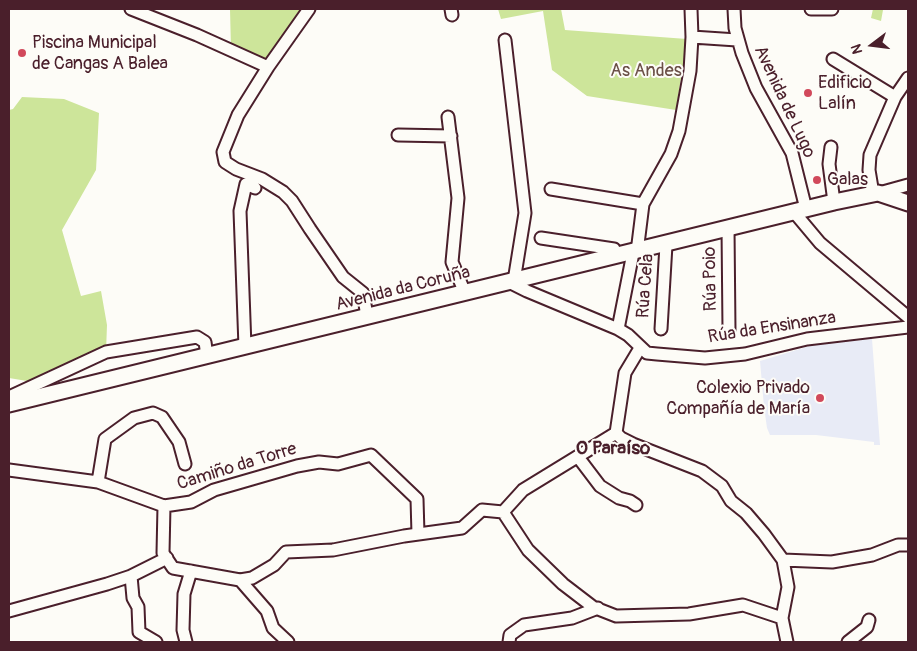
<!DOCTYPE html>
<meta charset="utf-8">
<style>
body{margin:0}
#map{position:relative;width:917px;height:651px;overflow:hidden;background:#fdfcf7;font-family:Pangolin,sans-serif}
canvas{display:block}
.frame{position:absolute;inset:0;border:10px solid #4a1f2b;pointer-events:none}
.north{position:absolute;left:847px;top:20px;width:50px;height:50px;-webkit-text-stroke:4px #fdfcf7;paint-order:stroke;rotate:255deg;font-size:14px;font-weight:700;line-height:20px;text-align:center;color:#4a1f2b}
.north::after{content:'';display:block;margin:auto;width:18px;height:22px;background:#4a1f2b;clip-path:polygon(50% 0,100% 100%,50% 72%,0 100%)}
</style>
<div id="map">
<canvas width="917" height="651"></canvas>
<div class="frame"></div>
<div class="north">N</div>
</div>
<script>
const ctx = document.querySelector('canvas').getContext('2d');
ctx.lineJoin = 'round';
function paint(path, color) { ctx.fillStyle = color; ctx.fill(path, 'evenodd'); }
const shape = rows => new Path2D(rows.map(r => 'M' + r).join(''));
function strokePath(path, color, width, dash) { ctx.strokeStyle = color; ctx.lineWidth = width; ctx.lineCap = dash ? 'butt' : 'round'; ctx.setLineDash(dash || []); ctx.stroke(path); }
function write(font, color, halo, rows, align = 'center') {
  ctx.font = font + ' Pangolin,sans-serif'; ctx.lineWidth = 4; ctx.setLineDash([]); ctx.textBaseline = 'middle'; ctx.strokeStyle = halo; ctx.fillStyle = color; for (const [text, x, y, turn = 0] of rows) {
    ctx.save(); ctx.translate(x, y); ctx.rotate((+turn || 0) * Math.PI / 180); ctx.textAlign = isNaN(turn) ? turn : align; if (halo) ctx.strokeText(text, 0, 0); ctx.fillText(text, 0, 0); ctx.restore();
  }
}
paint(shape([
 [872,339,880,445,874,445,874,442,816,435,770,435,767,428,764,407,760,361,813,345]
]), '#e8ebf6');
paint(shape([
 [230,9,309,9,268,67,231,50],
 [498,9,561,9,565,30,687,39,676,110,587,96,552,70,543,11,501,19],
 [873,9,883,10,881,21,871,18],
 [22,97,64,99,99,113,96,170,62,230,81,296,101,291,107,325,106,352,39,383,9,378,9,110,13,109]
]), '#cde59a');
const minor = shape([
 [131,9,197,35,268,67],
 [309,9,268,67,238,115,223,152,225,162,236,169,262,179,283,192,292,201,310,229,343,277,363,293,367,316],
 [451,9,452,15],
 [734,9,735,28,742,53,756,88,792,153,806,209],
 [811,9,832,9],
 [692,37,737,40],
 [505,40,525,213,514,281],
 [833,59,895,97],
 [448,117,458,198,452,262,465,293],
 [398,135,451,136],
 [831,147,829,164,834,202],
 [551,189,643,204],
 [879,193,908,185],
 [873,194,869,170,870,155,895,97,908,78],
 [794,212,820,243,908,317],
 [728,228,729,330],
 [541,238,614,249,616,256],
 [637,252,643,204,671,154,679,131,690,71,692,37,691,9],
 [509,282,527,291,618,329,628,335,647,353,657,354,705,358,745,354,807,339,908,327],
 [618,329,633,253],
 [661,329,666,245],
 [245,347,240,211,246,184,255,188],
 [9,397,106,352,197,337,205,342,207,356],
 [616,433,621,438,633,444,702,471,722,486,731,501,746,513,764,534,783,560,788,587,782,618,787,642],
 [616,433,625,373,640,348],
 [578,457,600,486,619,498,630,501,636,505],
 [9,470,98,482,164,506,191,502,214,490,297,466,319,462,338,464,371,455,417,499,418,534],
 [98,482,105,439,134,418,153,413,162,417,179,442,185,464],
 [164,506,163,553,173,568,240,580,252,578,274,565,286,552,333,550,404,536,462,528,482,510,503,512,523,490,616,433],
 [503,512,528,550,563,584,593,607,616,616,689,614,743,605,782,618],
 [783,560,832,562,872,555,898,545,908,545],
 [131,576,133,598,138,607,139,632,156,642],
 [240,580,267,611,273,628,288,642],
 [9,611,107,584,131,576,167,558],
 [186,642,183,630,184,594,191,571],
 [509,642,510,635,524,625,572,618,598,608],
 [848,642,867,627,869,620]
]);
const major = shape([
 [9,404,834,202,878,193,908,203]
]);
strokePath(minor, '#4a1f2b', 15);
strokePath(major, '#4a1f2b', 19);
strokePath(minor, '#fdfcf7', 11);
strokePath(major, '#fdfcf7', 15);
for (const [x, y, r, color] of [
 [22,53,5,"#d1495b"],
 [808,93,5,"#d1495b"],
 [817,180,5,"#d1495b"],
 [820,398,5,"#d1495b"]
]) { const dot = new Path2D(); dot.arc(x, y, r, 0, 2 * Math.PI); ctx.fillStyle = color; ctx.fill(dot); strokePath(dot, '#fdfcf7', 2); }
write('18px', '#4a1f2b', '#fdfcf7', [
 ["Piscina Municipal",32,43],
 ["de Cangas A Balea",32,64],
 ["Edificio",818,83],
 ["Lalín",818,104],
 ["Galas",827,180],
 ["Colexio Privado",810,388,"right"],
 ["Compañía de María",810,409,"right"]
], 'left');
write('18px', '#6b5047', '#fdfcf7', [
 ["As Andes",646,71]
]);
write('18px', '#4a1f2b', '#fdfcf7', [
 ["Avenida de Lugo",784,102,65],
 ["Rúa Poio",711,279,-91],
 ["Rúa Cela",646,286,-86],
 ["Avenida da Coruña",403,289,-14],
 ["Rúa da Ensinanza",772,328,-9],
 ["Camiño da Torre",237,467,-17]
]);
write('bold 19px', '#4a1f2b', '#fdfcf7', [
 ["O Paraíso",613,449]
]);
</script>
